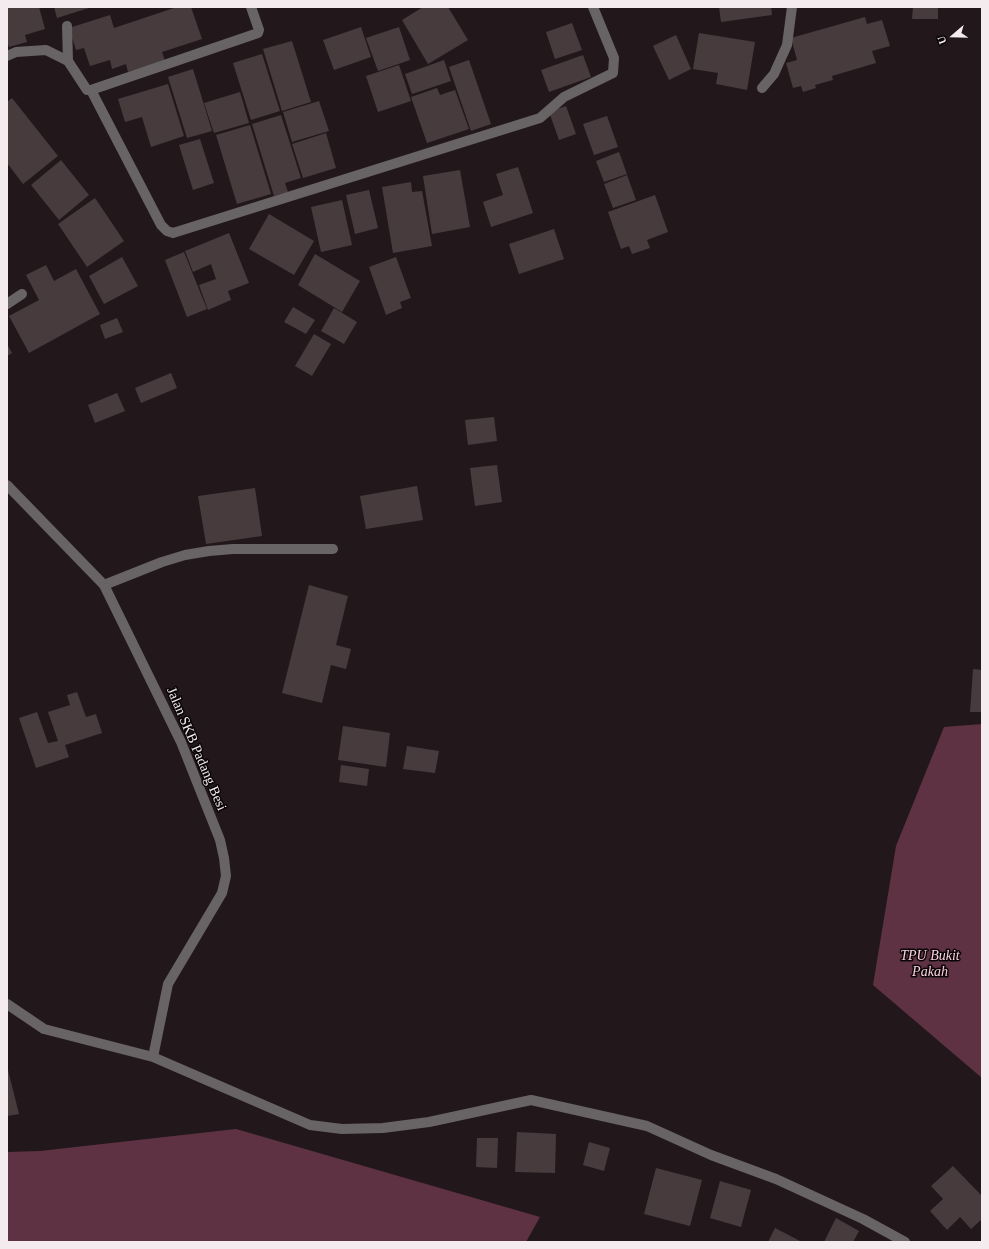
<!DOCTYPE html>
<style>
body{margin:0}
#map{position:relative;width:989px;height:1249px;overflow:hidden;background:#22181b;font-family:"Times New Roman",serif}
canvas{display:block}
.frame{position:absolute;inset:0;border:8px solid #f3ebee;pointer-events:none}
.north{position:absolute;left:933px;top:16px;width:40px;height:40px;-webkit-text-stroke:3px #090506;paint-order:stroke;rotate:250deg;font-size:11px;font-weight:700;line-height:16px;text-align:center;color:#f3ebee}
.north::after{content:'';display:block;margin:auto;width:14px;height:18px;background:#f3ebee;clip-path:polygon(50% 0,100% 100%,50% 72%,0 100%)}
</style>
<div id="map">
<canvas width="989" height="1249"></canvas>
<div class="frame"></div>
<div class="north">U</div>
</div>
<script>
const ctx = document.querySelector('canvas').getContext('2d');
ctx.lineJoin = 'round';
function paint(path, color) { ctx.fillStyle = color; ctx.fill(path, 'evenodd'); }
const shape = rows => new Path2D(rows.map(r => 'M' + r).join(''));
function strokePath(path, color, width, dash) { ctx.strokeStyle = color; ctx.lineWidth = width; ctx.lineCap = dash ? 'butt' : 'round'; ctx.setLineDash(dash || []); ctx.stroke(path); }
function write(font, color, halo, rows, align = 'center') {
  ctx.font = font + ' "Times New Roman",serif'; ctx.lineWidth = 3; ctx.setLineDash([]); ctx.textBaseline = 'middle'; ctx.strokeStyle = halo; ctx.fillStyle = color; for (const [text, x, y, turn = 0] of rows) {
    ctx.save(); ctx.translate(x, y); ctx.rotate((+turn || 0) * Math.PI / 180); ctx.textAlign = isNaN(turn) ? turn : align; if (halo) ctx.strokeText(text, 0, 0); ctx.fillText(text, 0, 0); ctx.restore();
  }
}
paint(shape([
 [982,724,982,1078,873,985,896,846,944,727],
 [236,1129,540,1217,526,1242,7,1242,7,1152,40,1151]
]), '#5f3243');
paint(shape([
 [7,7,39,7,45,29,25,35,27,42,9,47,7,41],
 [54,7,92,7,57,18],
 [177,7,191,7,202,39,162,52,165,61,128,72,126,64,112,69,110,60,90,66,84,48,76,50,69,28,110,15,114,28],
 [423,7,448,7,468,40,428,64,402,20],
 [719,7,771,7,772,15,721,22],
 [913,7,938,7,938,19,912,19],
 [865,17,867,24,882,20,890,46,872,51,876,63,832,76,833,80,815,85,816,88,803,92,801,86,793,88,786,63,797,60,791,38],
 [572,23,582,50,555,59,546,32],
 [361,27,371,57,334,70,323,40],
 [399,27,410,60,378,71,366,38],
 [699,33,755,42,747,90,716,84,718,73,693,69],
 [676,35,691,69,669,80,653,46],
 [292,41,311,102,282,111,263,49],
 [262,54,280,111,251,120,233,63],
 [583,55,591,77,549,92,541,70],
 [444,60,451,81,412,94,405,74],
 [469,60,491,124,471,131,449,67],
 [399,65,411,101,378,112,366,76],
 [193,69,212,131,187,138,168,77],
 [168,84,184,136,151,147,142,117,125,122,118,99],
 [437,88,440,95,455,90,469,129,427,143,411,97],
 [240,92,249,123,214,133,204,103],
 [12,98,58,156,23,184,7,163,7,102],
 [319,101,329,131,292,142,283,112],
 [566,106,576,134,559,140,549,112],
 [281,115,301,178,285,183,288,192,274,196,252,124],
 [607,116,618,147,594,155,583,124],
 [250,125,271,194,237,204,216,135],
 [326,133,336,168,303,178,292,144],
 [200,139,214,183,193,190,179,145],
 [619,152,627,174,604,182,596,161],
 [61,160,89,195,59,220,31,185],
 [518,167,533,213,491,227,483,202,503,195,496,174],
 [460,170,470,227,432,234,423,176],
 [627,175,636,200,613,208,604,184],
 [411,182,412,192,422,191,432,246,393,253,382,187],
 [369,190,378,228,355,234,346,195],
 [655,195,668,232,647,240,650,248,632,254,629,246,621,249,608,212],
 [95,198,124,241,87,267,58,224],
 [342,200,352,245,321,252,311,207],
 [269,214,314,241,294,275,249,249],
 [554,229,564,259,519,274,509,244],
 [229,233,249,283,228,291,231,300,208,310,199,285,216,279,211,264,193,272,185,251],
 [184,252,207,309,187,317,165,260],
 [315,254,360,281,342,312,298,285],
 [122,257,138,286,104,304,89,276],
 [396,257,411,298,400,302,402,308,386,315,369,267],
 [46,265,54,281,76,269,100,314,29,353,9,316,39,300,26,275],
 [293,307,315,320,306,334,284,322],
 [334,308,357,322,344,344,321,331],
 [117,318,123,332,105,339,100,325],
 [314,334,331,344,312,376,295,366],
 [7,344,12,353,7,356],
 [171,373,177,388,141,403,135,388],
 [117,393,125,411,95,423,88,405],
 [494,417,497,441,468,445,465,420],
 [497,465,502,502,475,506,470,468],
 [417,486,423,520,366,529,360,496],
 [255,488,262,536,206,544,198,496],
 [309,585,348,596,336,645,351,649,346,669,331,665,322,703,282,693],
 [973,669,982,670,982,712,970,712],
 [77,692,86,717,96,714,102,733,65,745,69,757,36,768,19,718,37,712,48,743,58,741,48,712,70,705,67,695],
 [343,726,390,733,386,767,338,760],
 [407,746,439,751,435,773,403,769],
 [341,765,369,769,367,786,339,782],
 [7,1066,19,1114,7,1116],
 [517,1132,556,1134,555,1173,515,1172],
 [477,1138,498,1138,497,1168,476,1167],
 [589,1142,610,1148,604,1171,583,1165],
 [953,1166,982,1196,982,1219,971,1229,960,1217,947,1230,930,1211,943,1199,931,1186],
 [656,1168,702,1180,690,1226,644,1214],
 [720,1181,751,1190,741,1227,710,1218],
 [836,1218,859,1231,853,1242,824,1242],
 [775,1228,802,1242,768,1242]
]), '#473b3e');
strokePath(shape([
 [67,26,68,61],
 [7,304,22,294],
 [104,585,162,562,185,555,209,551,233,549,333,549]
]), '#686364', 10);
strokePath(shape([
 [7,56,16,52,46,50,68,61,87,90,91,90,258,33,259,30,251,7],
 [762,88,774,74,787,45,792,7],
 [91,90,161,225,167,231,173,233,540,118,564,97,613,73,614,58,593,7],
 [7,485,104,585,181,742,220,840,224,858,226,876,222,893,168,984,153,1057],
 [7,1004,44,1029,153,1057,310,1125,342,1129,383,1128,429,1122,531,1100,647,1126,711,1155,776,1179,863,1219,905,1242]
]), '#686364', 10);
write('14px', '#f3ebee', '#090506', [
 ["Jalan SKB Padang Besi",196,749,67]
]);
write('italic 14px', '#fbcfdd', '#090506', [
 ["TPU Bukit",930,956],
 ["Pakah",930,972]
]);
</script>
